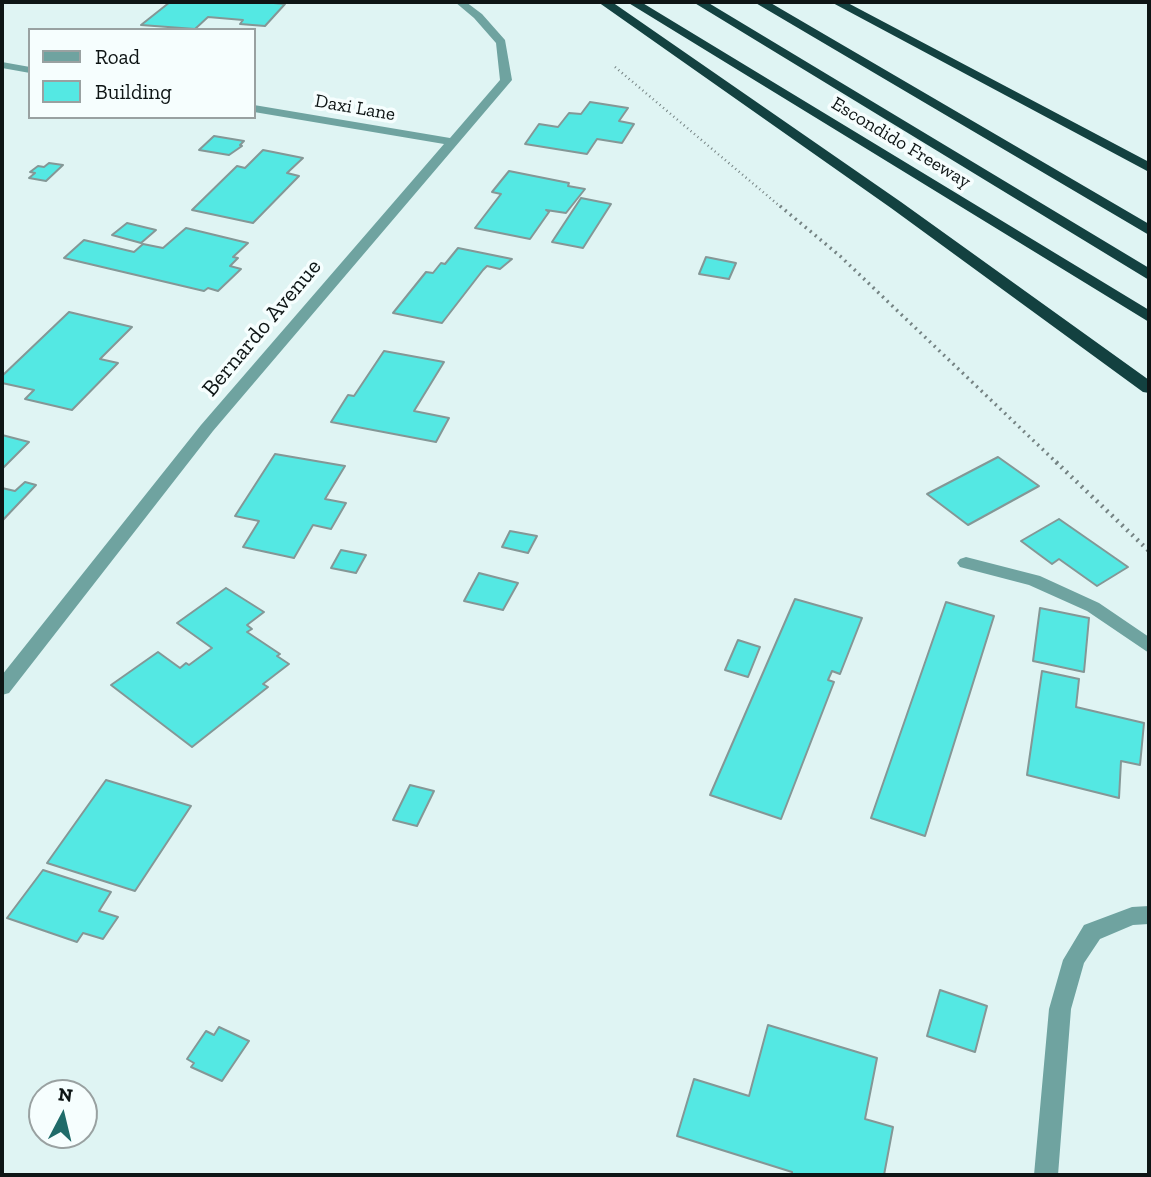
<!DOCTYPE html>
<style>
body{margin:0}
#map{position:relative;width:1151px;height:1177px;overflow:hidden;background:#dff4f3;font-family:"Zilla Slab",serif}
canvas{display:block}
.frame{position:absolute;inset:0;border:4px solid #0e1515;pointer-events:none}
.legend{position:absolute;left:28px;top:28px;width:228px;height:91px;box-sizing:border-box;background:#f6fefe;border:2px solid #99a1a1;margin:0;padding:9px 12px;list-style:none;font-size:21px;color:#0e1515}
.legend li{display:flex;align-items:center;gap:14px;height:35px}
.legend b{width:35px;border:2px solid #99a1a1}
.north{position:absolute;left:28px;top:1079px;width:70px;height:70px;box-sizing:border-box;background:#f6fefe;border:2px solid #99a1a1;border-radius:50%;rotate:7deg;font-size:19px;font-weight:700;line-height:28px;text-align:center;color:#0e1515}
.north::after{content:'';display:block;margin:auto;width:24px;height:32px;background:#1f6b69;clip-path:polygon(50% 0,100% 100%,50% 72%,0 100%)}
</style>
<div id="map">
<canvas width="1151" height="1177"></canvas>
<div class="frame"></div>
<ul class="legend">
<li><b style="height:9px;background:#6fa3a0"></b>Road</li>
<li><b style="height:19px;background:#54e8e3"></b>Building</li>
</ul>
<div class="north">N</div>
</div>
<script>
const ctx = document.querySelector('canvas').getContext('2d');
ctx.lineJoin = 'round';
function paint(path, color) { ctx.fillStyle = color; ctx.fill(path, 'evenodd'); }
const shape = rows => new Path2D(rows.map(r => 'M' + r).join(''));
function strokePath(path, color, width, dash) { ctx.strokeStyle = color; ctx.lineWidth = width; ctx.lineCap = dash ? 'butt' : 'round'; ctx.setLineDash(dash || []); ctx.stroke(path); }
function write(font, color, halo, rows, align = 'center') {
  ctx.font = font + ' "Zilla Slab",serif'; ctx.lineWidth = 7; ctx.setLineDash([]); ctx.textBaseline = 'middle'; ctx.strokeStyle = halo; ctx.fillStyle = color; for (const [text, x, y, turn = 0] of rows) {
    ctx.save(); ctx.translate(x, y); ctx.rotate((+turn || 0) * Math.PI / 180); ctx.textAlign = isNaN(turn) ? turn : align; if (halo) ctx.strokeText(text, 0, 0); ctx.fillText(text, 0, 0); ctx.restore();
  }
}
const building = shape([
 [170,2,262,2,285,4,265,26,240,24,243,20,208,17,195,29,141,25,170,2],
 [590,102,628,108,619,121,634,124,622,143,597,139,587,154,525,144,539,124,558,127,569,113,581,114,590,102],
 [214,136,244,141,240,145,242,146,229,155,199,150,214,136],
 [263,150,303,158,287,173,299,176,253,223,192,210,237,166,245,168,263,150],
 [49,163,63,165,46,181,29,178,35,173,30,172,38,166,44,167,49,163],
 [509,171,569,183,568,186,585,189,566,213,546,210,549,212,530,239,475,228,501,194,492,192,509,171],
 [581,198,611,204,583,248,552,242,581,198],
 [127,223,156,230,141,243,112,235,127,223],
 [186,228,248,243,233,257,238,258,230,266,241,269,218,291,208,288,204,291,64,258,84,240,134,252,143,244,163,248,186,228],
 [458,248,512,259,500,269,487,266,483,270,442,323,393,313,426,272,433,273,441,263,445,264,458,248],
 [706,257,736,263,729,279,699,274,706,257],
 [69,312,132,327,100,359,118,363,72,410,25,399,34,390,2,383,2,376,69,312],
 [384,351,444,362,414,411,449,418,436,442,331,422,348,395,354,396,384,351],
 [2,435,29,442,2,469,2,435],
 [275,454,345,466,325,499,346,503,331,529,313,525,294,558,243,547,259,521,235,516,275,454],
 [998,457,1039,486,968,525,927,494,998,457],
 [25,482,36,485,2,521,2,488,15,491,25,482],
 [1059,519,1128,567,1097,586,1059,559,1052,564,1021,541,1059,519],
 [510,531,537,536,528,553,502,547,510,531],
 [341,550,366,555,356,573,331,568,341,550],
 [479,573,518,583,503,610,464,601,479,573],
 [226,588,264,612,247,625,252,629,247,632,280,654,277,656,289,664,263,684,268,687,192,747,111,685,158,652,180,668,186,663,189,665,212,648,177,623,226,588],
 [795,599,862,618,840,674,832,671,828,680,834,682,781,819,710,795,795,599],
 [946,602,994,616,925,836,871,818,946,602],
 [1040,608,1089,618,1084,672,1033,661,1040,608],
 [738,640,760,647,748,677,725,670,738,640],
 [1042,671,1079,679,1076,707,1144,723,1140,765,1121,761,1119,798,1027,775,1042,671],
 [106,780,191,806,135,891,47,863,106,780],
 [410,785,434,791,417,826,393,820,410,785],
 [43,870,111,892,99,911,118,917,103,939,83,933,77,942,7,918,43,870],
 [940,990,987,1006,975,1052,927,1036,940,990],
 [768,1025,877,1058,865,1119,893,1127,884,1175,792,1175,792,1172,677,1136,694,1079,749,1096,768,1025],
 [219,1027,249,1041,222,1081,191,1067,194,1063,187,1059,206,1031,214,1035,219,1027]
]);
paint(building, '#54e8e3');
strokePath(building, '#849796', 2);
strokePath(shape([
 [615,67,782,208]
]), '#758383', 2.5, [1, 3.5]);
strokePath(shape([
 [780,206,840,256,1058,464]
]), '#758383', 3.5, [2, 4.5]);
strokePath(shape([
 [1056,462,1149,551]
]), '#758383', 4.5, [2, 5]);
paint(shape([
 [966,557,1040,576,1099,603,1149,637,1149,653,1087,611,1029,585,960,567,957,563,960,559,966,557],
 [1149,906,1149,924,1133,925,1100,939,1084,963,1071,1009,1058,1175,1034,1175,1049,1009,1063,960,1084,925,1132,907,1149,906]
]), '#6fa3a0');
paint(shape([
 [455,2,466,2,482,14,505,40,512,80,213,431,9,693,2,695,2,675,201,425,444,144,254,112,254,105,450,138,500,80,496,43,474,18,455,2],
 [2,62,30,67,30,73,2,68,2,62]
]), '#6fa3a0');
paint(shape([
 [598,2,612,2,901,202,1149,380,1149,393,1143,392,891,208,598,2],
 [627,2,641,2,1149,310,1149,322,627,2],
 [693,2,707,2,1149,268,1149,280,693,2],
 [754,2,769,2,1149,224,1149,235,754,2],
 [831,2,846,2,1149,162,1149,172,831,2]
]), '#134140');
write('19px', '#0e1515', '#f6fefe', [
 ["Daxi Lane",355,108,10],
 ["Escondido Freeway",901,143,31]
]);
write('23px', '#0e1515', '#f6fefe', [
 ["Bernardo Avenue",262,328,-50]
]);
</script>
